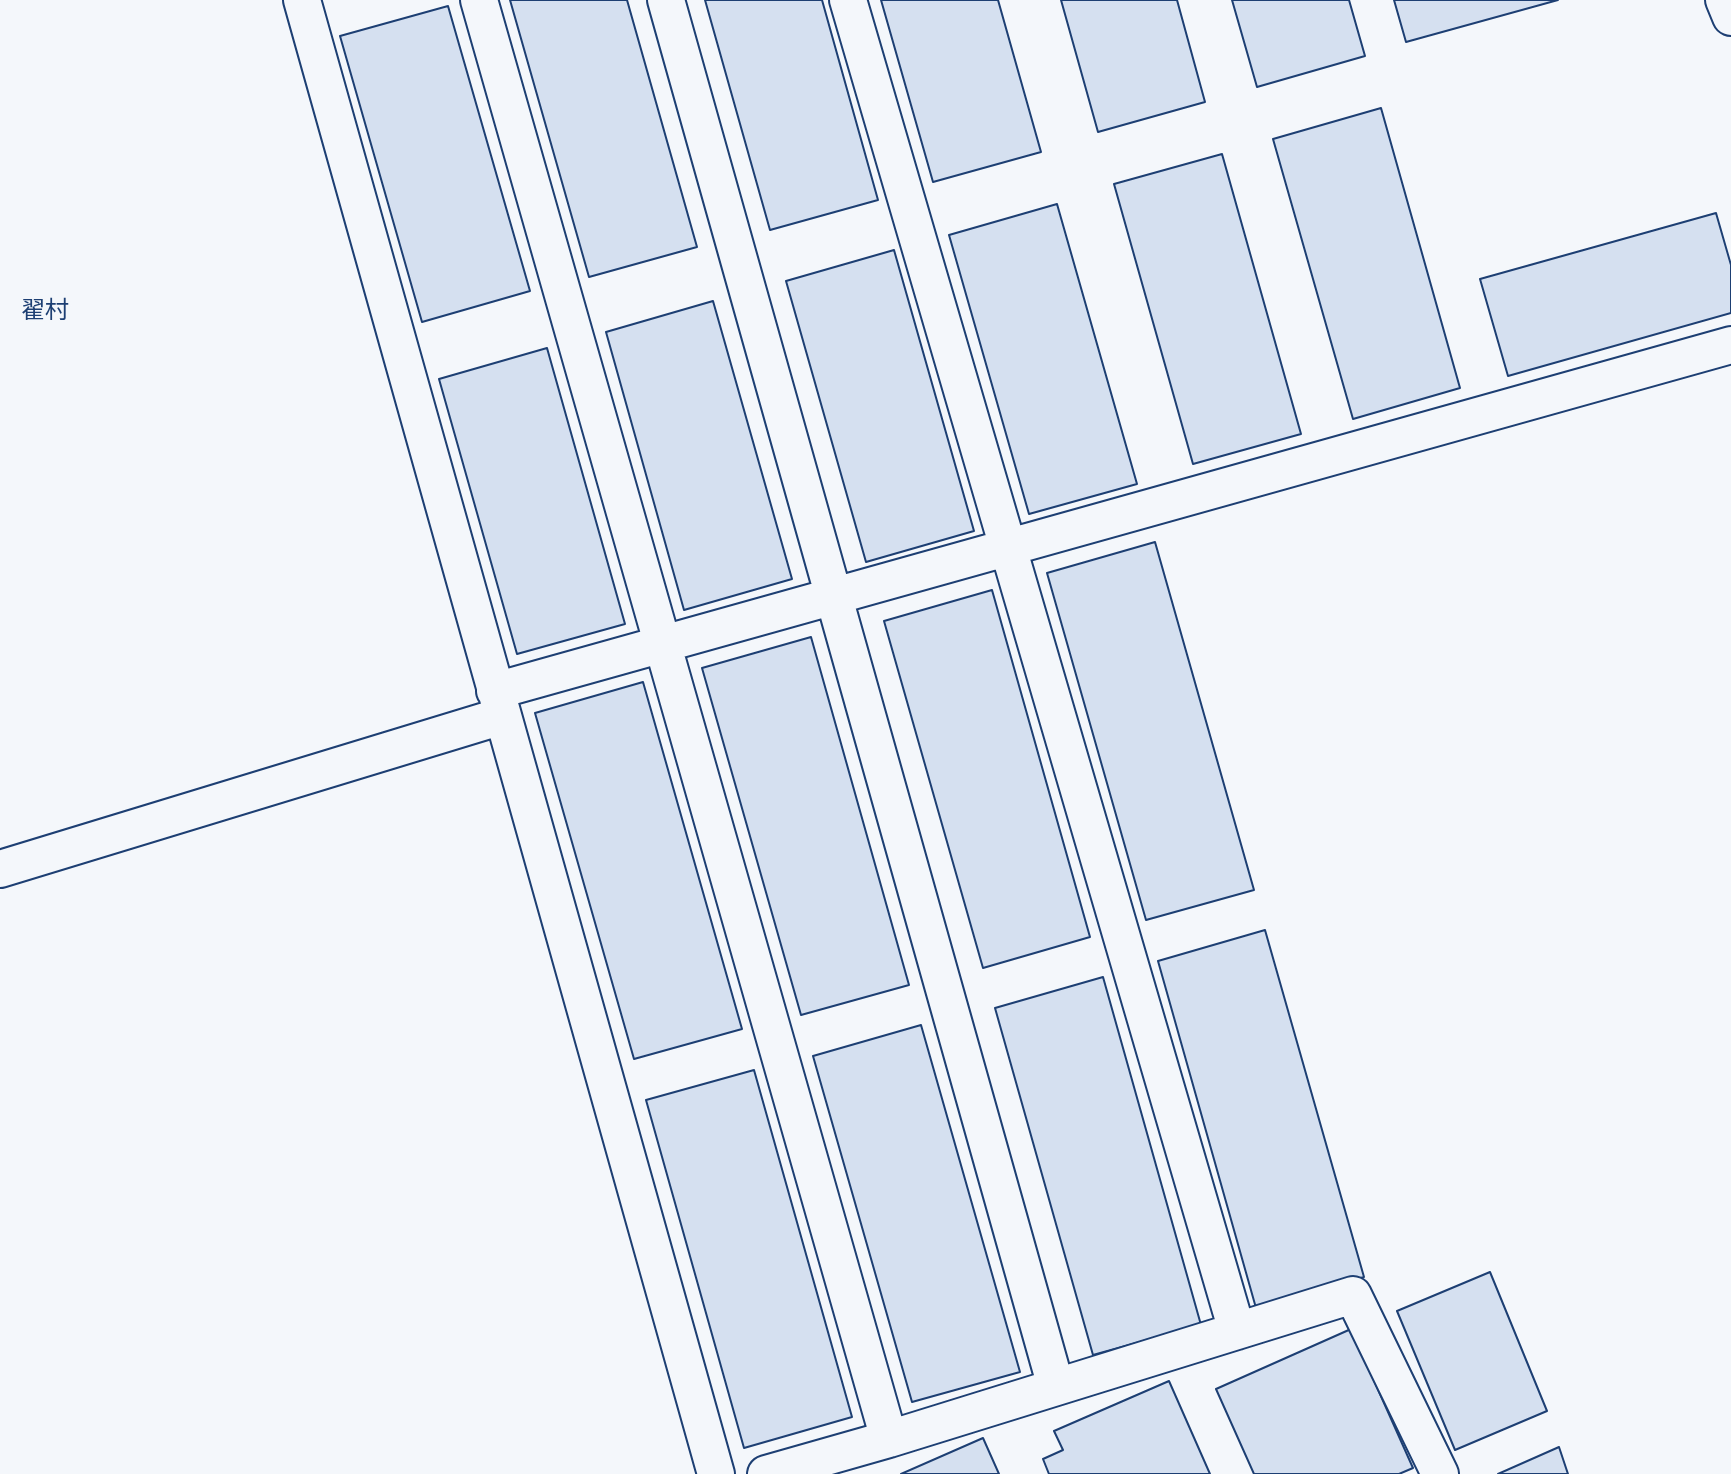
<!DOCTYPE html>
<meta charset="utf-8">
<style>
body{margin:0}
canvas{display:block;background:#f4f7fb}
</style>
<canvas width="1731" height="1474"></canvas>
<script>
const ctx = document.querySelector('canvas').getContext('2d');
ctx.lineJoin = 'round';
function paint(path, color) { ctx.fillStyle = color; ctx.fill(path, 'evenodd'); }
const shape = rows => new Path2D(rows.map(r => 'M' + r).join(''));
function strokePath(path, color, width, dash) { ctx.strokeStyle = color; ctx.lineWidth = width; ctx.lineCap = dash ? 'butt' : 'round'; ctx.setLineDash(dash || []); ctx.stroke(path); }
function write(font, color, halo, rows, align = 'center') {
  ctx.font = font + ' Commissioner,"Noto Sans SC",sans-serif'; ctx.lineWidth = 6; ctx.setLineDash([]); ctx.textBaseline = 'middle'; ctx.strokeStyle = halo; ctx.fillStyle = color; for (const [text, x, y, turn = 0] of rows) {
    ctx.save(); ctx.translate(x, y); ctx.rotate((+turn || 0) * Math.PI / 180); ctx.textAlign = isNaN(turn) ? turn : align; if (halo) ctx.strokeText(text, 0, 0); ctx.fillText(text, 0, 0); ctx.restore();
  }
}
const building = shape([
 [510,0,627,0,697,247,589,277,510,0],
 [705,0,822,0,878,200,770,230,705,0],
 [881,0,998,0,1041,152,933,182,881,0],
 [1061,0,1177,0,1205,102,1098,132,1061,0],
 [1232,0,1349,0,1365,56,1257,87,1232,0],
 [1394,0,1558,0,1406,42,1394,0],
 [448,6,530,291,422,322,340,36,448,6],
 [1381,108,1460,388,1353,419,1273,139,1381,108],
 [1222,154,1301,434,1193,464,1114,184,1222,154],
 [1057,204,1137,484,1029,514,949,235,1057,204],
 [1716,213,1731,265,1731,313,1508,376,1480,279,1716,213],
 [894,250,974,531,866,562,786,281,894,250],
 [713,301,792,579,684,610,606,332,713,301],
 [547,348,625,624,517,654,439,379,547,348],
 [1155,542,1254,890,1146,920,1047,573,1155,542],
 [992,590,1090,937,983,968,884,621,992,590],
 [811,637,909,985,801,1015,702,668,811,637],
 [643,682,742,1029,634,1059,535,713,643,682],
 [1265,930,1364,1277,1256,1308,1158,961,1265,930],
 [1103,977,1201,1325,1093,1355,995,1008,1103,977],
 [921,1025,1020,1372,912,1402,813,1056,921,1025],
 [754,1070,852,1417,744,1448,646,1100,754,1070],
 [1490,1272,1547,1411,1455,1450,1397,1311,1490,1272],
 [1351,1329,1413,1468,1399,1474,1254,1474,1216,1389,1351,1329],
 [1169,1381,1210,1474,1049,1474,1043,1459,1063,1450,1054,1431,1169,1381],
 [983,1438,999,1474,901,1474,983,1438],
 [1559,1447,1568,1474,1498,1474,1559,1447]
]);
paint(building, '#d5e0f0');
strokePath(building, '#1d3f73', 2);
const minor = shape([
 [302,0,716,1474],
 [479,0,889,1439],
 [666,0,1056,1387],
 [848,0,1237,1331],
 [1724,0,1731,17],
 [495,691,1731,345],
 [0,869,502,716],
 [766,1474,889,1439,1353,1295,1440,1474]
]);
strokePath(minor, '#1d3f73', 40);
strokePath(minor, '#f4f7fb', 36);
write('24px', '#1d3f73', '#f4f7fb', [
 ["翟村",45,310]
]);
</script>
